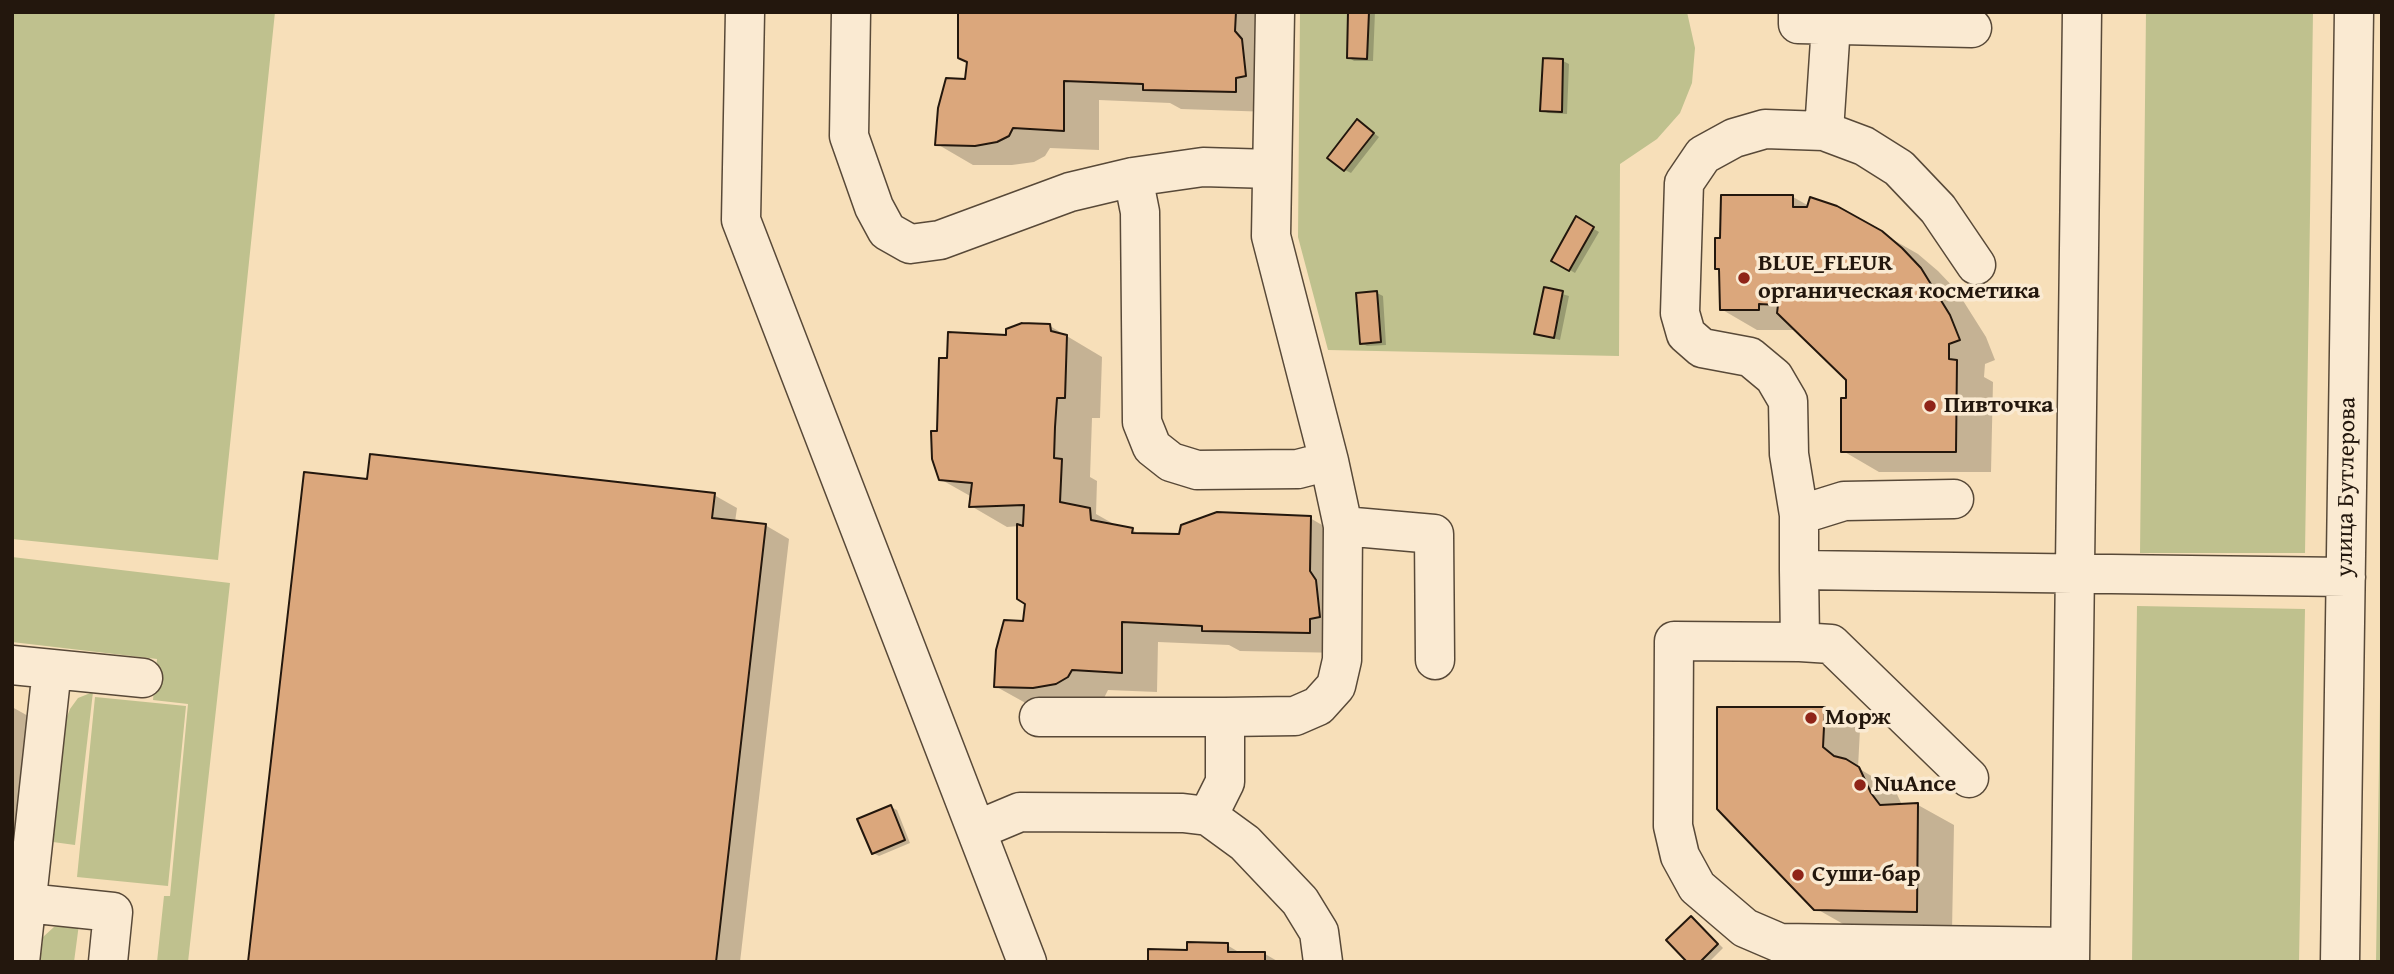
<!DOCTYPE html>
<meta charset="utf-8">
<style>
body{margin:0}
#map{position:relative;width:2394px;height:974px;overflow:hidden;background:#f7dfb9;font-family:"Gentium Book Plus",serif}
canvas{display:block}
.frame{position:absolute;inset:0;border:14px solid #23170d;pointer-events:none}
</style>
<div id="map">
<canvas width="2394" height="974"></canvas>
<div class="frame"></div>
</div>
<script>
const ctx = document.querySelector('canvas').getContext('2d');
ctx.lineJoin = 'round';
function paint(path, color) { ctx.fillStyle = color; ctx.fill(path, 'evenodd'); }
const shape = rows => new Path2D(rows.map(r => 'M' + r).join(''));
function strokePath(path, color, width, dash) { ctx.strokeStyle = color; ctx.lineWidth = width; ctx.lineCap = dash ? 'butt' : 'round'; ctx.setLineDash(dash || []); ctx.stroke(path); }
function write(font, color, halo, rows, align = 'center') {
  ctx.font = font + ' "Gentium Book Plus",serif'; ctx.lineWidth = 7; ctx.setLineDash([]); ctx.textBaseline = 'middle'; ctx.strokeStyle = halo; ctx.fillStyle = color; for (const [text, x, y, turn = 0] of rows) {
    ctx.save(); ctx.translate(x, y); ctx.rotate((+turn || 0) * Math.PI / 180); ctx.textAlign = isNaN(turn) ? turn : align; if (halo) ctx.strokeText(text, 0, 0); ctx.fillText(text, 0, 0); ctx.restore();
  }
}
paint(shape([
 [12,12,275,12,218,560,12,539],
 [1300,12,1687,12,1695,48,1692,83,1680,113,1657,139,1620,164,1619,356,1328,350,1298,237],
 [2146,12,2313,12,2305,553,2140,553],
 [12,557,230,583,188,962,157,962,164,896,170,896,188,704,153,700,157,659,12,642],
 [2382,565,2382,962,2376,962],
 [2137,606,2305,609,2299,962,2132,962],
 [93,692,75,845,53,842,63,727,70,709,78,698],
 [95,697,186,706,168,886,77,877],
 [68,924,79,924,74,962,40,962,43,937,54,927]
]), '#bfc18e');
paint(shape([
 [960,12,1271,12,1271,112,1181,109,1170,103,1099,100,1099,150,1050,148,1045,156,1034,162,1012,165,973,165,937,144,966,81,969,62],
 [1350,12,1375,12,1373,61,1354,61,1348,57],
 [1544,60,1563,61,1569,64,1567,114,1548,113,1542,110],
 [1363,125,1379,137,1351,173,1345,170],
 [1793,197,1809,206,1836,207,1918,254,1938,271,1957,291,1986,337,1995,360,1985,364,1984,377,1993,382,1991,472,1879,472,1843,451,1848,400,1847,379,1795,330,1757,330,1721,309,1721,271,1717,268,1722,239],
 [1577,219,1599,232,1575,273,1553,260],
 [1545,289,1569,296,1560,340,1536,334],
 [1377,293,1383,296,1386,345,1367,346,1361,343],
 [1050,326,1102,357,1100,418,1092,418,1090,477,1097,481,1096,514,1119,527,1132,530,1142,535,1180,536,1310,518,1346,539,1345,653,1240,651,1229,645,1158,642,1157,692,1108,690,1104,698,1092,704,1031,706,995,686,1025,623,1027,603,1019,526,1007,527,971,506,972,497,940,479,939,432,948,360,1007,337],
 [368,481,714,495,737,508,735,522,765,525,789,539,740,962,250,962],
 [12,707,30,717,12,931],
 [1824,708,1860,729,1858,768,1895,790,1902,805,1918,805,1954,825,1952,931,1852,929,1815,908],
 [891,807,897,810,910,843,879,856,873,853],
 [1697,922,1723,948,1709,962,1689,962],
 [1227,945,1242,954,1265,954,1279,962,1150,962]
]), '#0003');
const building = shape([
 [958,12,1236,12,1235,31,1242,39,1246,76,1236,78,1236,92,1143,90,1143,84,1064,81,1064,131,1013,128,1009,136,997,142,975,146,935,145,938,108,946,78,965,79,967,62,958,58,958,12],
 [1348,12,1369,12,1367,59,1347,58,1348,12],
 [1543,58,1563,59,1562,112,1540,111,1543,58],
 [1357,119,1374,133,1344,171,1327,158,1357,119],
 [1721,195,1793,195,1793,207,1807,207,1810,197,1837,206,1882,231,1902,248,1921,268,1950,315,1960,340,1949,344,1949,359,1957,360,1956,452,1841,452,1841,398,1846,398,1846,380,1777,313,1778,305,1759,304,1759,310,1720,310,1719,269,1715,269,1715,238,1720,238,1721,195],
 [1576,216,1594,227,1569,271,1551,261,1576,216],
 [1544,287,1563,291,1554,338,1534,334,1544,287],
 [1377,291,1381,342,1360,344,1356,293,1377,291],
 [1022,323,1050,324,1051,331,1067,335,1065,398,1057,398,1055,427,1054,458,1062,459,1060,502,1090,508,1091,520,1133,528,1132,533,1179,534,1181,525,1217,512,1311,516,1310,571,1316,580,1320,617,1310,619,1310,633,1202,631,1202,626,1122,622,1122,673,1072,670,1068,677,1056,684,1033,688,994,687,996,650,1004,620,1023,621,1025,604,1017,599,1017,524,1023,526,1024,505,969,507,972,483,939,480,932,459,931,431,937,431,939,358,947,358,948,332,1006,335,1006,329,1022,323],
 [370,454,715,493,712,518,766,524,716,962,248,962,304,472,367,479,370,454],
 [1717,707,1825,707,1823,747,1834,756,1846,759,1859,767,1871,793,1880,805,1918,803,1917,912,1814,910,1717,809,1717,707],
 [891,805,905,840,872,854,857,819,891,805],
 [1691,916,1718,944,1700,962,1687,962,1666,940,1691,916],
 [1187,942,1228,943,1228,952,1265,952,1265,962,1148,962,1148,949,1187,950,1187,942]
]);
paint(building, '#dba77c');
strokePath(building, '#23170d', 2);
const minor = shape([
 [745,12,741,220,1027,962],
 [851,12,849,136,874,207,887,231,910,244,940,240,1070,192,1133,177,1203,167,1271,169],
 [1798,12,1798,24,1972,28],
 [1824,131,1831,25],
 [1133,177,1140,212,1142,422,1152,447,1171,462,1197,470,1298,469,1329,461],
 [1799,515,1844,501,1954,499],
 [1343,526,1434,534,1435,660],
 [1799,570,1799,515,1789,454,1788,401,1774,377,1750,357,1702,348,1686,334,1680,313,1684,183,1703,155,1734,138,1765,129,1824,131,1864,146,1899,168,1938,209,1976,265],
 [1800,642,1831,644,1969,778],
 [12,665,143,678],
 [1039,717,1225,717],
 [1208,816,1225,782,1225,717,1295,716,1318,706,1336,686,1342,660,1343,526,1329,461,1271,236,1275,12],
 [977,830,1020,812,1183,813,1208,816,1245,843,1300,901,1319,932,1323,962],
 [27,903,113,912,108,962],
 [2070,947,1780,943,1745,928,1697,887,1680,856,1673,826,1674,641,1800,642,1799,570,2346,577],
 [20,962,52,669],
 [2070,962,2082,12],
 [2340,962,2354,12]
]);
strokePath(minor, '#584938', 41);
strokePath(minor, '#faead2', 38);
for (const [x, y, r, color] of [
 [1744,278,7,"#8f2418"],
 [1930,406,7,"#8f2418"],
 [1811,718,7,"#8f2418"],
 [1860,785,7,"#8f2418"],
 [1798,875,7,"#8f2418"]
]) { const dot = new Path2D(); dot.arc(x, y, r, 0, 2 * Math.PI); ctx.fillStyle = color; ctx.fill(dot); strokePath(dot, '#faead2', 2.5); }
write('bold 24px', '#23170d', '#faead2', [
 ["BLUE_FLEUR",1758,264],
 ["органическая косметика",1758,292],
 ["Пивточка",1944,406],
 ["Морж",1825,718],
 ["NuAnce",1874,785],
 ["Суши-бар",1812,875]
], 'left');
write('24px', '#23170d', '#faead2', [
 ["улица Бутлерова",2347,487,-89]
]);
</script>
